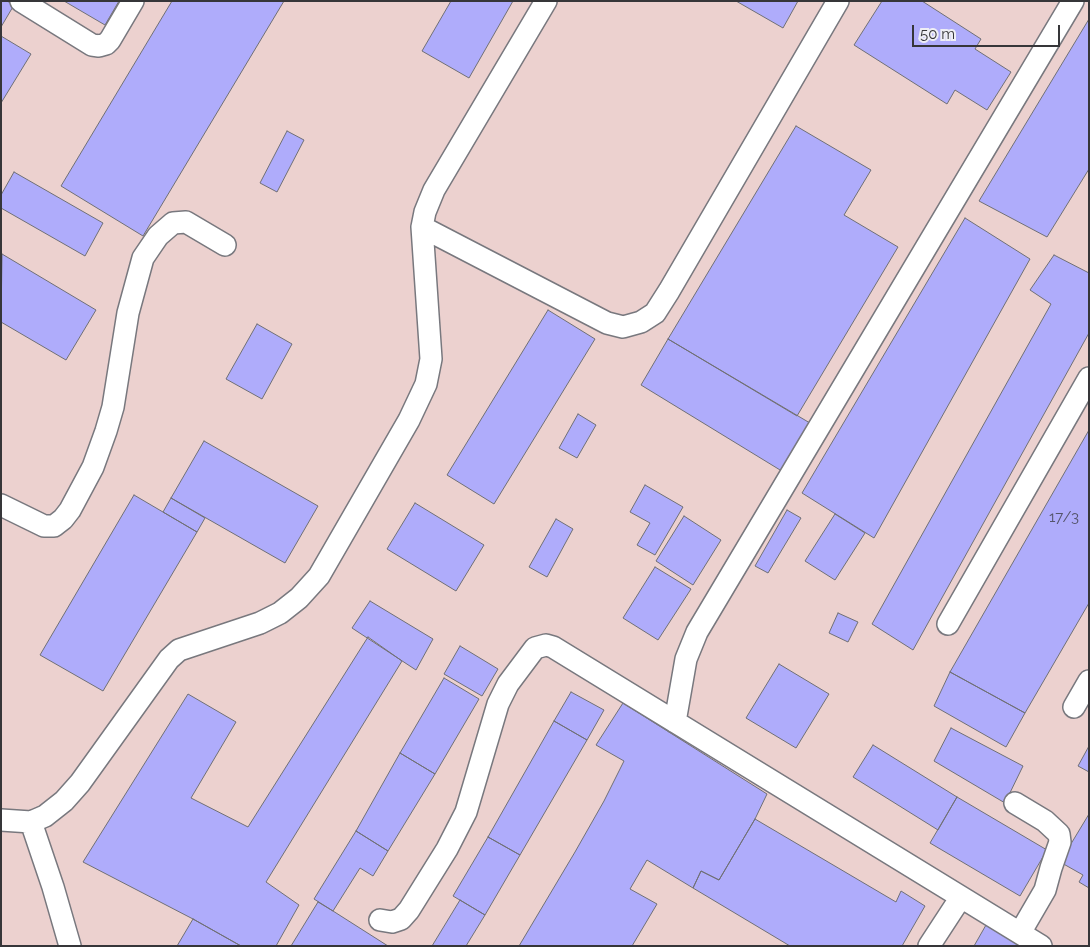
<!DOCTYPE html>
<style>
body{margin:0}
#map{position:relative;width:1090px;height:947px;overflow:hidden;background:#e1e1e8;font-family:Raleway,sans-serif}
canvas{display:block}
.frame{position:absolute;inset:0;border:2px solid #363639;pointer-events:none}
.scale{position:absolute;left:912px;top:25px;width:148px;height:22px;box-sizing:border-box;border:2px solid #363639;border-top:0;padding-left:6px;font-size:15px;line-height:18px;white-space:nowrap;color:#363639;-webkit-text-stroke:4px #efeff5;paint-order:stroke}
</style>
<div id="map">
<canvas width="1090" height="947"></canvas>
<div class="frame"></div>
<div class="scale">50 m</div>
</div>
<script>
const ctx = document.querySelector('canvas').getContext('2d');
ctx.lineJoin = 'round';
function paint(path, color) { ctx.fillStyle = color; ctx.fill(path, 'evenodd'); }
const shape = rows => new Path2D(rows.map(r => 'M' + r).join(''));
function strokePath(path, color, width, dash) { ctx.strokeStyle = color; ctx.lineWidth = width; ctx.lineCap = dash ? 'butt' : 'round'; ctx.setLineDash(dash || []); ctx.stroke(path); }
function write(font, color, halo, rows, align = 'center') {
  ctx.font = font + ' Raleway,sans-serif'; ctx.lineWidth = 4; ctx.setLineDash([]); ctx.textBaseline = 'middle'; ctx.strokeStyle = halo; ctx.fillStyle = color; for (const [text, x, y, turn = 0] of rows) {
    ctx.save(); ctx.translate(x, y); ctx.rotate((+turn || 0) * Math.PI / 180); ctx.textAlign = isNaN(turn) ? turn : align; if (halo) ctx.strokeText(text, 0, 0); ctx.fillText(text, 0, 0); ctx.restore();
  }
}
paint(shape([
 [1,1,1089,1,1089,946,1,946]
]), '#ecd1cf');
const building = shape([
 [1,1,7,1,14,5,1,27,1,1],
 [64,1,119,1,105,25,64,1],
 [172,1,284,1,143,236,61,186,172,1],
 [451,1,513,1,469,78,422,51,451,1],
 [736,1,798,1,783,28,736,1],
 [882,1,922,1,981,39,975,49,1011,72,987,110,955,90,947,104,854,45,882,1],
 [1089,19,1089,169,1047,237,979,201,1089,19],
 [1,36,31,54,1,103,1,36],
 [796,126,871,170,844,215,898,247,797,416,668,339,796,126],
 [287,131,304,140,277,192,260,183,287,131],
 [14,172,103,223,85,256,1,208,1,195,14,172],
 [965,218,1030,259,874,538,802,493,965,218],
 [2,254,96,310,66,360,1,322,2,254],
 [1054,255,1089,273,1089,333,913,650,872,624,1051,304,1030,290,1054,255],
 [548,310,595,339,494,504,447,475,548,310],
 [257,324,292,344,262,399,226,379,257,324],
 [668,339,815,426,785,473,641,385,668,339],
 [578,414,596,425,577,458,559,448,578,414],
 [1089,430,1089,603,1025,713,950,672,1089,430],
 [204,441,318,506,285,563,171,498,204,441],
 [645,485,683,507,655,555,637,545,650,523,630,512,645,485],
 [134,495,197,532,103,691,40,655,134,495],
 [171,498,205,518,197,532,163,512,171,498],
 [415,503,484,545,456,591,387,549,415,503],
 [787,510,801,518,768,573,755,566,787,510],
 [835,514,865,533,835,580,805,561,835,514],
 [684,516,721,540,693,585,656,561,684,516],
 [556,519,573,529,547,577,529,567,556,519],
 [655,567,691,589,658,640,623,618,655,567],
 [370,601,433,639,416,670,352,628,370,601],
 [838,613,858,622,848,642,829,633,838,613],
 [368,637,402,661,266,882,299,905,276,946,241,946,193,919,83,862,188,694,236,722,191,798,248,827,368,637],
 [460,646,498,669,482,696,444,674,460,646],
 [779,664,829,694,796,748,746,718,779,664],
 [950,672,1025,713,1006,747,934,706,950,672],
 [444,678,479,699,435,774,400,753,444,678],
 [571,692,604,710,587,740,554,721,571,692],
 [623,703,767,794,755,819,719,880,701,871,693,888,647,860,630,889,657,904,632,946,519,946,575,852,604,801,624,761,596,745,623,703],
 [554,721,587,740,520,855,488,837,554,721],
 [951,728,1023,766,1005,803,934,761,951,728],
 [873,745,957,797,938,830,853,777,873,745],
 [1089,746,1089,772,1078,766,1089,746],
 [400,753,435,774,388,851,356,831,400,753],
 [957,797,1047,850,1020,896,930,843,957,797],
 [1089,814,1089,888,1079,882,1083,875,1060,862,1089,814],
 [755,819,896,902,901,891,925,906,902,946,790,946,693,888,701,871,719,880,755,819],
 [356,831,388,851,373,876,360,868,333,911,314,899,356,831],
 [488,837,520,855,485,915,453,896,488,837],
 [460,900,485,915,466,946,432,946,460,900],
 [318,902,333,911,388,946,291,946,318,902],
 [193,919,241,946,177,946,193,919],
 [986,925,1021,946,974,946,986,925]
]);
paint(building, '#afacfb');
strokePath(building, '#707076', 1);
const minor = shape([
 [21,1,92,45,99,46,106,44,110,40,133,1],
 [422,227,607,323,623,327,641,322,655,313,669,291,838,1],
 [1,505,44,526,54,526,63,519,70,510,93,467,106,431,113,407,128,313,143,258,158,236,173,223,186,222,225,245],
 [948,624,1089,378],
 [1074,707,1089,681],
 [675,722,686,659,697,632,1073,1],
 [1015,803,1045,821,1059,834,1060,842,1051,868,1045,890,1020,933],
 [1,820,31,822,45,816,64,801,80,783,169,659,179,650,260,623,280,613,299,598,319,576,409,420,426,384,431,359,422,227,425,212,434,190,546,1],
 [31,822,53,887,70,946],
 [380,920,392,922,401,919,409,910,447,849,466,812,498,704,508,684,535,648,546,645,553,647,1041,946],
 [929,946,961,897]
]);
strokePath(minor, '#78787e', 24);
strokePath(minor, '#fff', 21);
write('15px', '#54546a', null, [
 ["17/3",1064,517]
]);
</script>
